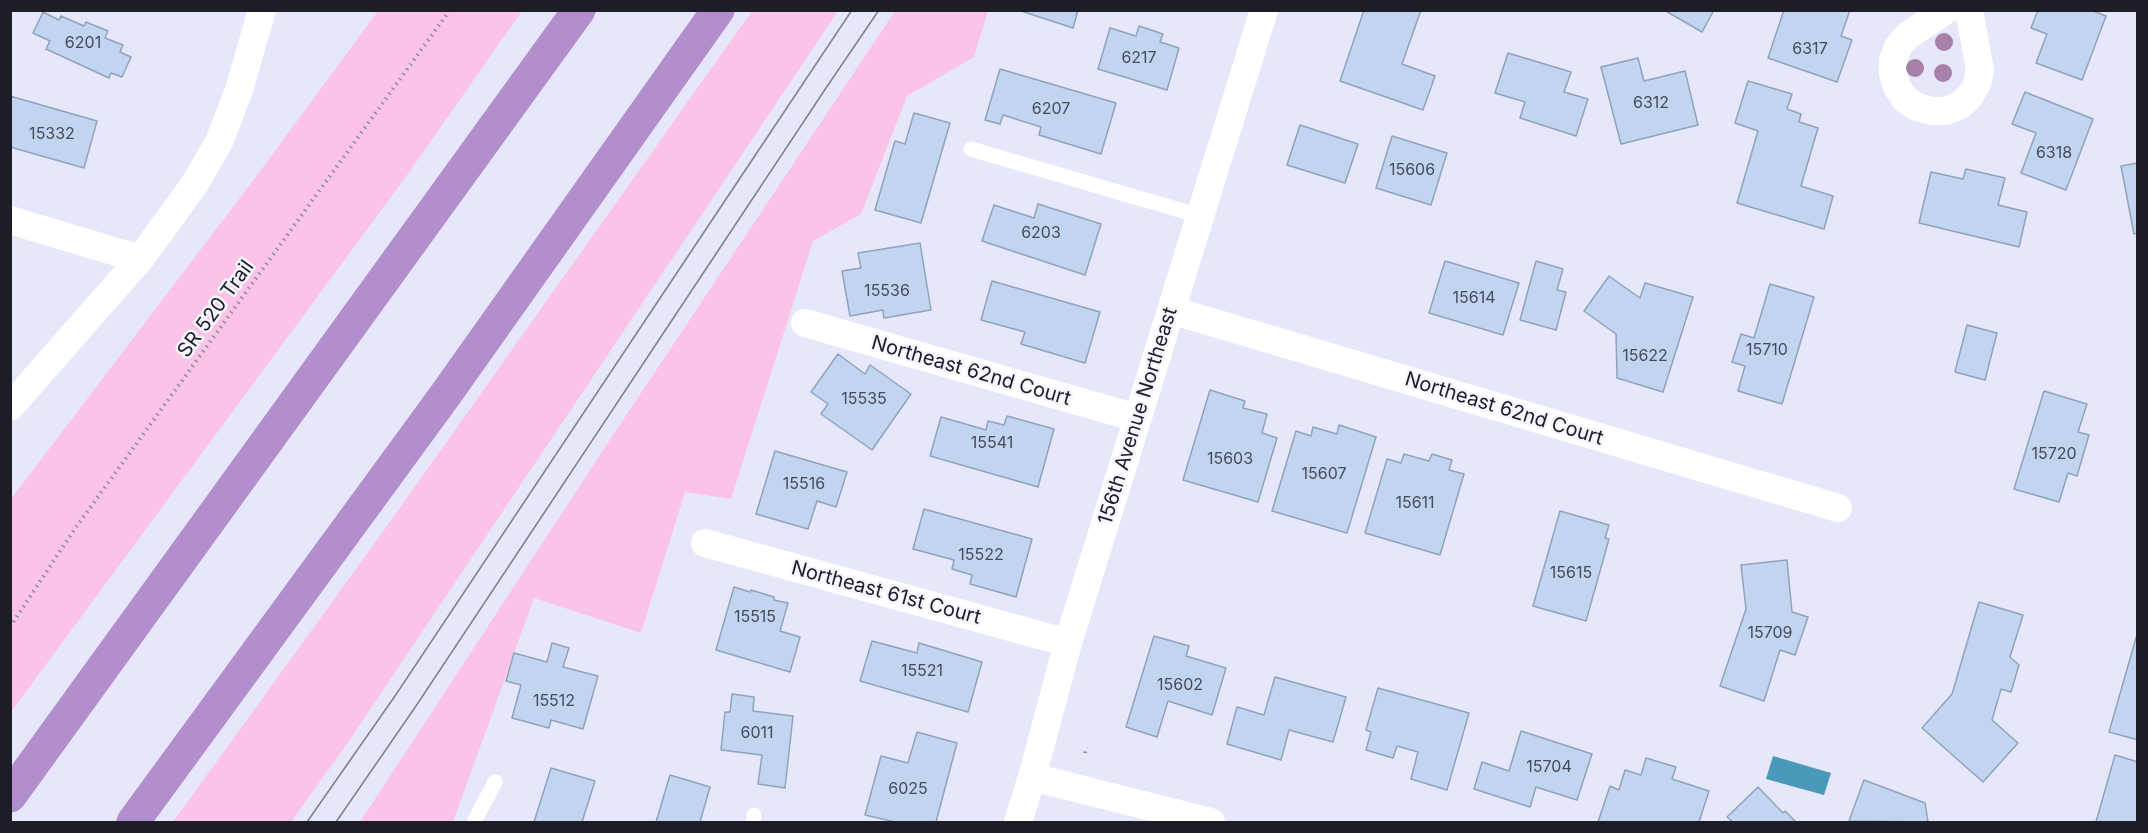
<!DOCTYPE html>
<style>
body{margin:0}
#map{position:relative;width:2148px;height:833px;overflow:hidden;background:#e6e7fa;font-family:Inter,sans-serif}
canvas{display:block}
.frame{position:absolute;inset:0;border:12px solid #1d1d28;pointer-events:none}
</style>
<div id="map">
<canvas width="2148" height="833"></canvas>
<div class="frame"></div>
</div>
<script>
const ctx = document.querySelector('canvas').getContext('2d');
ctx.lineJoin = 'round';
function paint(path, color) { ctx.fillStyle = color; ctx.fill(path, 'evenodd'); }
const shape = rows => new Path2D(rows.map(r => 'M' + r).join(''));
function strokePath(path, color, width, dash) { ctx.strokeStyle = color; ctx.lineWidth = width; ctx.lineCap = dash ? 'butt' : 'round'; ctx.setLineDash(dash || []); ctx.stroke(path); }
function write(font, color, halo, rows, align = 'center') {
  ctx.font = font + ' Inter,sans-serif'; ctx.lineWidth = 5; ctx.setLineDash([]); ctx.textBaseline = 'middle'; ctx.strokeStyle = halo; ctx.fillStyle = color; for (const [text, x, y, turn = 0] of rows) {
    ctx.save(); ctx.translate(x, y); ctx.rotate((+turn || 0) * Math.PI / 180); ctx.textAlign = isNaN(turn) ? turn : align; if (halo) ctx.strokeText(text, 0, 0); ctx.fillText(text, 0, 0); ctx.restore();
  }
}
paint(shape([
 [378,11,522,11,405,178,11,712,11,499,258,174],
 [752,11,838,11,349,741,291,822,173,822,387,526],
 [895,11,988,11,974,57,907,96,861,214,813,241,731,499,685,492,641,633,534,598,453,822,360,822,613,435]
]), '#fbc3e8');
paint(shape([
 [1773,756,1831,773,1824,795,1766,779]
]), '#4a98ba');
const building = shape([
 [1018,10,1078,10,1073,28,1018,10],
 [1364,10,1421,10,1402,64,1435,76,1423,110,1340,81,1364,10],
 [1664,10,1714,10,1702,32,1664,10],
 [1784,10,1850,10,1841,36,1852,40,1837,82,1768,58,1784,10],
 [2038,10,2091,10,2106,16,2082,80,2036,63,2047,34,2031,28,2038,10],
 [43,12,59,20,61,16,84,26,86,22,108,31,105,38,123,45,120,52,131,57,122,77,111,73,109,78,46,49,50,41,33,33,43,12],
 [1139,26,1163,34,1160,42,1179,48,1167,90,1098,69,1110,28,1136,36,1139,26],
 [1508,53,1571,72,1564,92,1588,99,1576,136,1520,118,1525,102,1495,93,1508,53],
 [1638,58,1644,81,1685,71,1698,125,1621,144,1601,67,1638,58],
 [1000,69,1116,103,1101,154,1039,135,1041,127,1003,115,1000,124,985,120,1000,69],
 [1748,81,1792,94,1787,109,1801,114,1799,122,1818,128,1801,186,1833,196,1824,229,1737,203,1758,131,1735,123,1748,81],
 [2025,92,2093,119,2066,190,2021,173,2036,133,2012,124,2025,92],
 [10,96,97,121,84,168,10,147,10,96],
 [914,113,950,123,921,223,875,210,895,141,905,144,914,113],
 [1300,125,1358,144,1345,183,1287,165,1300,125],
 [1392,136,1447,153,1431,205,1376,188,1392,136],
 [2138,163,2138,233,2134,234,2121,166,2138,163],
 [1966,169,2005,178,1998,205,2027,212,2019,247,1919,223,1931,172,1963,179,1966,169],
 [1038,204,1101,224,1085,275,982,241,994,205,1034,218,1038,204],
 [920,243,931,310,884,318,883,310,850,316,842,271,861,268,858,253,920,243],
 [1445,261,1519,283,1503,335,1429,313,1445,261],
 [1536,261,1563,269,1557,290,1566,292,1556,330,1520,320,1536,261],
 [1609,276,1640,298,1645,283,1693,297,1663,392,1617,378,1616,334,1584,311,1609,276],
 [992,281,1100,312,1085,363,1021,344,1025,332,981,320,992,281],
 [1770,284,1814,297,1782,404,1738,391,1745,366,1732,362,1741,334,1754,338,1770,284],
 [1967,325,1997,333,1985,380,1955,372,1967,325],
 [838,354,865,374,870,365,911,394,872,450,821,414,828,404,811,392,838,354],
 [1210,390,1245,401,1243,408,1267,414,1262,433,1277,438,1258,502,1183,480,1210,390],
 [2044,391,2087,404,2078,432,2089,435,2077,476,2068,473,2059,502,2014,489,2044,391],
 [1007,416,1054,429,1038,487,930,456,941,417,986,430,988,421,1004,425,1007,416],
 [1339,425,1376,437,1347,533,1272,511,1296,431,1311,436,1313,427,1337,434,1339,425],
 [775,451,847,472,836,507,817,501,808,529,756,514,775,451],
 [1404,454,1429,461,1432,454,1452,460,1449,470,1464,474,1440,555,1365,533,1387,459,1401,463,1404,454],
 [924,509,1032,539,1016,597,970,584,972,575,952,569,954,560,913,549,924,509],
 [1560,511,1609,525,1605,538,1609,539,1586,621,1533,606,1560,511],
 [1787,560,1792,612,1808,617,1795,655,1780,650,1764,701,1720,686,1746,609,1741,565,1787,560],
 [734,587,750,592,751,590,774,597,774,600,788,603,780,631,800,637,790,672,716,650,734,587],
 [1979,602,2023,615,2010,657,2019,665,2011,692,2001,689,1992,720,2018,743,1983,782,1922,728,1952,694,1979,602],
 [2138,631,2138,740,2109,732,2138,631],
 [1154,636,1189,646,1186,656,1226,668,1212,715,1168,701,1157,737,1126,727,1154,636],
 [872,641,917,653,919,643,982,662,968,712,860,681,872,641],
 [552,643,569,648,563,667,598,676,583,729,551,720,549,728,512,718,521,685,506,681,514,653,547,662,552,643],
 [1275,677,1346,697,1333,742,1289,730,1281,760,1227,744,1237,707,1264,715,1275,677],
 [1378,688,1469,713,1447,790,1411,779,1418,752,1397,746,1393,758,1366,750,1371,732,1366,730,1378,688],
 [732,694,754,697,753,711,793,716,785,788,758,784,762,755,721,750,725,712,730,712,732,694],
 [1521,731,1592,754,1577,800,1536,787,1530,807,1474,789,1482,762,1509,771,1521,731],
 [917,732,957,743,936,822,895,822,865,815,881,756,908,763,917,732],
 [2115,755,2138,762,2138,822,2096,822,2115,755],
 [1646,758,1676,767,1672,779,1709,791,1699,822,1598,822,1610,786,1619,790,1625,770,1641,775,1646,758],
 [551,768,595,781,582,822,534,822,551,768],
 [670,775,710,787,700,822,656,822,670,775],
 [1864,780,1925,803,1928,822,1849,821,1864,780],
 [1758,787,1783,813,1785,811,1796,822,1733,822,1727,817,1758,787]
]);
paint(building, '#c1d5f0');
strokePath(building, '#90a3bc', 1.5);
strokePath(shape([
 [10,627,74,530,450,10],
 [1085,753,1086,747]
]), '#8d8d9d', 4, [1.5, 4.5]);
strokePath(shape([
 [971,149,1200,216],
 [474,822,495,782],
 [753,822,754,815]
]), '#fff', 15);
strokePath(shape([
 [1946,10,1907,36,1898,47,1893,60,1893,74,1897,87,1905,99,1917,107,1931,111,1945,111,1959,106,1970,96,1977,84,1980,70,1969,10],
 [10,220,140,259],
 [1171,310,1838,508],
 [805,323,1137,418],
 [10,407,140,259,194,185,219,142,239,90,262,10],
 [705,543,1068,643],
 [1032,777,1211,822],
 [1018,822,1032,777,1068,643,1264,10]
]), '#fff', 28);
strokePath(shape([
 [10,796,579,10],
 [133,822,446,394,718,10]
]), '#b38ecc', 33);
strokePath(shape([
 [307,822,395,696,852,10],
 [336,822,416,706,826,88,879,10]
]), '#7e7f8e', 1.5);
ctx.fillStyle = '#a981a8';
for (const [x, y] of [
 [1944,42],
 [1915,68],
 [1943,73]
]) { ctx.beginPath(); ctx.arc(x, y, 9, 0, 2 * Math.PI); ctx.fill(); }
write('16px', '#464b5a', null, [
 ["6201",83,43],
 ["6317",1810,49],
 ["6217",1139,58],
 ["6312",1651,103],
 ["6207",1051,109],
 ["15332",52,134],
 ["6318",2054,153],
 ["15606",1412,170],
 ["6203",1041,233],
 ["15536",887,291],
 ["15614",1474,298],
 ["15710",1767,350],
 ["15622",1645,356],
 ["15535",864,399],
 ["15541",992,443],
 ["15720",2054,454],
 ["15603",1230,459],
 ["15607",1324,474],
 ["15516",804,484],
 ["15611",1415,503],
 ["15522",981,555],
 ["15615",1571,573],
 ["15515",755,617],
 ["15709",1770,633],
 ["15521",922,671],
 ["15602",1180,685],
 ["15512",554,701],
 ["6011",757,733],
 ["15704",1549,767],
 ["6025",908,789]
]);
write('20px', '#1d1d28', '#f5f5fc', [
 ["SR 520 Trail",216,309,-54],
 ["Northeast 62nd Court",971,371,16],
 ["Northeast 62nd Court",1504,409,17],
 ["156th Avenue Northeast",1138,416,-73],
 ["Northeast 61st Court",886,593,15]
]);
</script>
